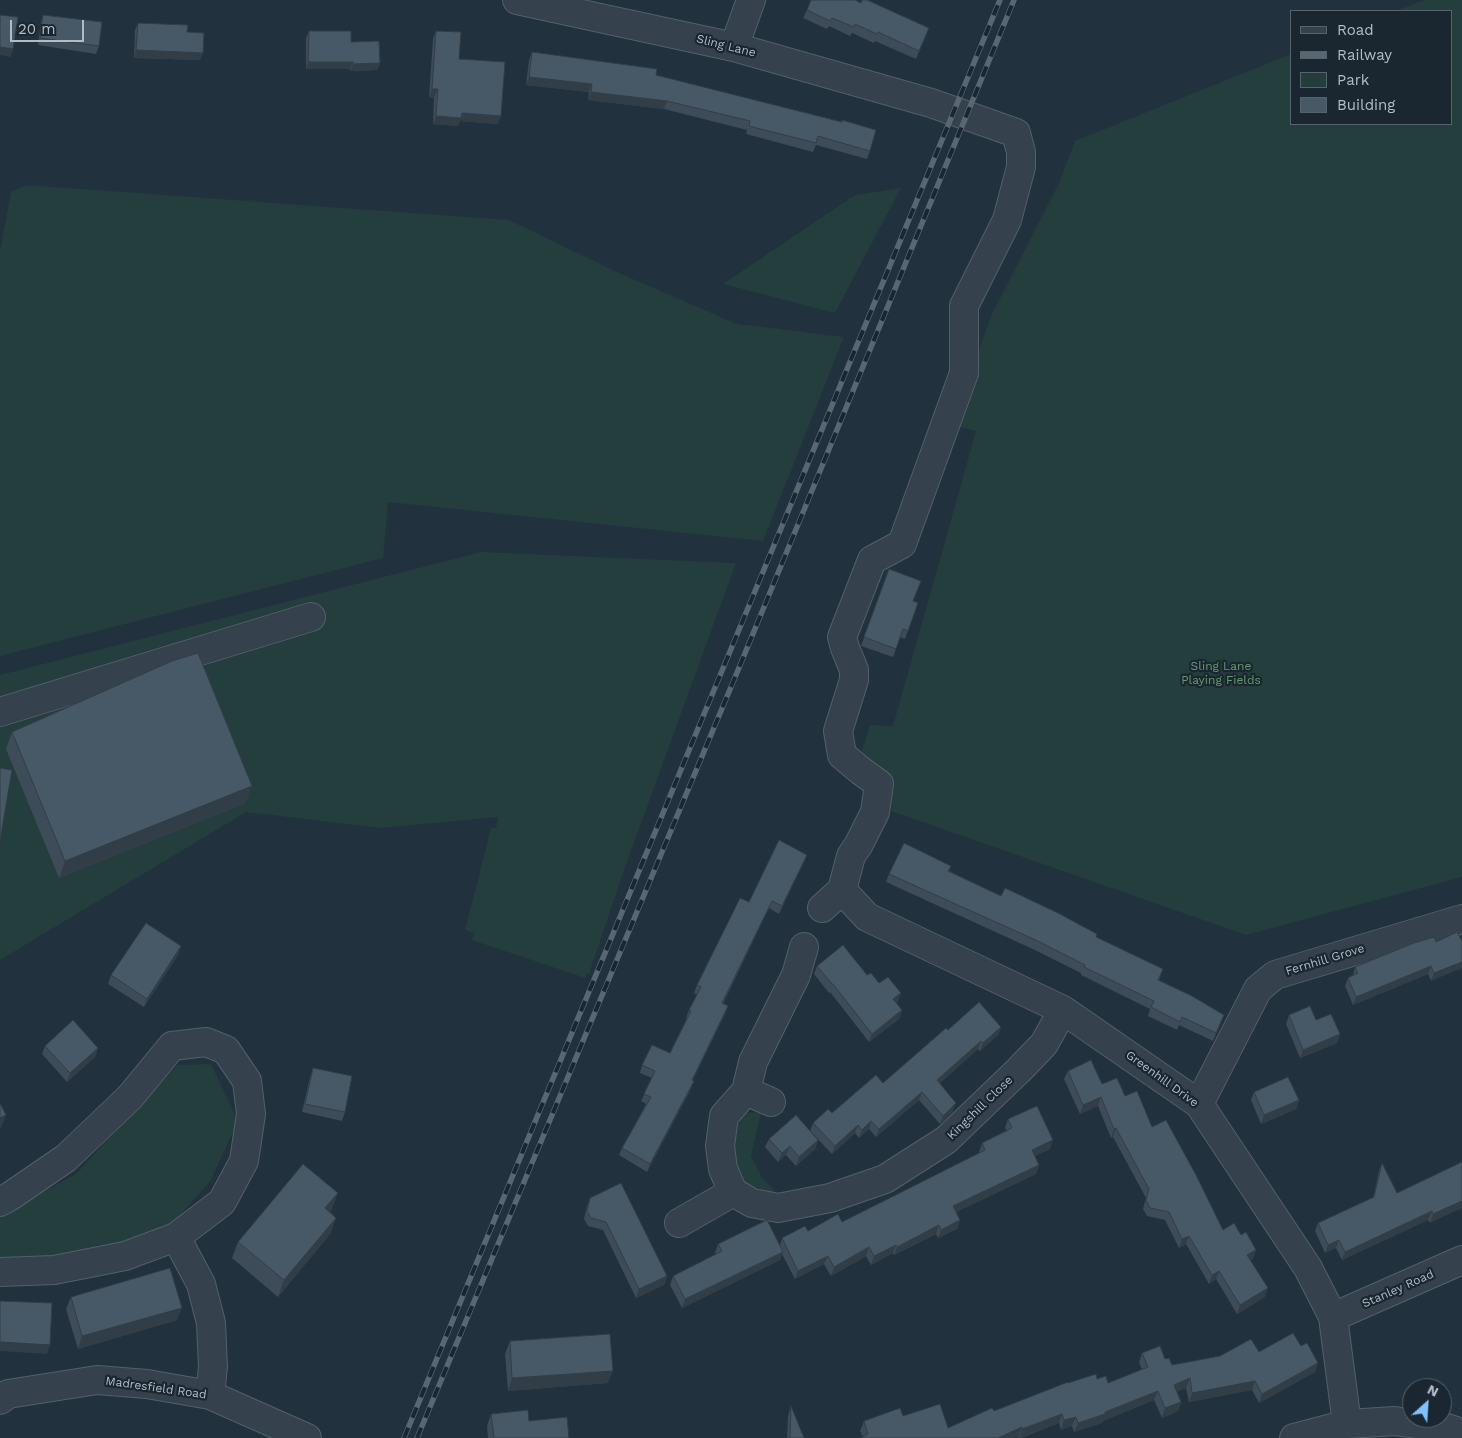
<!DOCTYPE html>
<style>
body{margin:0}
#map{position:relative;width:1462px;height:1438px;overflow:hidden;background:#21313d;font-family:"Work Sans",sans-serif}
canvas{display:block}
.legend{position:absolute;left:1290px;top:10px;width:162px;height:115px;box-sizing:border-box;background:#1a2731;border:1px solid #56636d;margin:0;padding:6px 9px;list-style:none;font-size:15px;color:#b0bdc8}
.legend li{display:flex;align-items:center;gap:10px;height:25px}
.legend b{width:25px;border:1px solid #56636d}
.north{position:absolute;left:1402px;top:1378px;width:50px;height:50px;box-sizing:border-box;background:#1a2731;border:1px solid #56636d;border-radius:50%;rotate:26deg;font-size:14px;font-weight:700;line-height:20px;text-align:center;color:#b0bdc8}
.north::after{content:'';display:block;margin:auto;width:18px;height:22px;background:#80c2fe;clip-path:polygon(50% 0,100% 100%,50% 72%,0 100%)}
.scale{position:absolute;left:10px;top:20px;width:74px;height:22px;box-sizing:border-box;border:2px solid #b0bdc8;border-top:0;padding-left:6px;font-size:15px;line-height:18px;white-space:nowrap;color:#b0bdc8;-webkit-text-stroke:4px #1a2731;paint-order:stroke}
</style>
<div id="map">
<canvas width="1462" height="1438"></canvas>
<ul class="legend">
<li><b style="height:6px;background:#35424d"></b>Road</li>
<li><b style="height:6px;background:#576774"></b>Railway</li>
<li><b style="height:14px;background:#233e3d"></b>Park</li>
<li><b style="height:14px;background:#475866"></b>Building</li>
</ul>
<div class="north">N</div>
<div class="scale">20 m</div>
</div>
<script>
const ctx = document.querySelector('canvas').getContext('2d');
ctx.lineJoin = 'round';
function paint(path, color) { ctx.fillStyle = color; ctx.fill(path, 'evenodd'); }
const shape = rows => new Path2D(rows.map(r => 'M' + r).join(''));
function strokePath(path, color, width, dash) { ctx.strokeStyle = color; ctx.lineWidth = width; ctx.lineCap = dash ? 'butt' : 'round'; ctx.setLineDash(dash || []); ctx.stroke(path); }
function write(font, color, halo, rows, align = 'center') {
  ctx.font = font + ' "Work Sans",sans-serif'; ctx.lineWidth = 4.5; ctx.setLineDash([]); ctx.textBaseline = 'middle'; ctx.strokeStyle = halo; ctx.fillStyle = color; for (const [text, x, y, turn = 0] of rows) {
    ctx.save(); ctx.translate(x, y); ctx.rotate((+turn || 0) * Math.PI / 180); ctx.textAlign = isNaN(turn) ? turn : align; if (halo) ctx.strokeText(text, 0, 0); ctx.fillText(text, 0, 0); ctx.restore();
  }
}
paint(shape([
 [1424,0,1462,0,1462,877,1246,935,891,811,892,778,875,772,860,757,870,725,893,726,976,431,952,425,991,316,1059,183,1075,141,1291,54,1291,124,1451,124,1451,11,1396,11],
 [27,185,509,220,619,273,737,324,844,337,763,541,388,502,383,558,0,656,0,251,11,192],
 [901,188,835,313,723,284,855,195],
 [481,552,736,563,624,870,589,974,587,973,585,978,472,940,474,933,465,930,491,828,496,828,498,817,380,828,246,812,0,960,0,675],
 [211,1064,238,1121,211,1180,169,1228,93,1253,0,1262,0,1216,76,1174,177,1065],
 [761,1112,751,1156,763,1179,776,1192,772,1193,749,1185,740,1178,734,1148,737,1126,744,1113]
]), '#233e3d');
const minor = shape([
 [517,0,734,47,931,103,1016,133,1021,152,1021,167,1007,220,964,306,964,373,902,544,872,560,842,637,845,648,854,670,854,680,838,731,842,755,861,771,879,784,875,812,859,844,851,856,842,890,867,917,1063,1010,1199,1104,1308,1268,1333,1317,1347,1424],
 [734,47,751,0],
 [0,712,311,617],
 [822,908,842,890],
 [804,947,796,975,753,1062,746,1091,724,1116,720,1146,723,1169,733,1192,752,1203,778,1208,830,1198,885,1179,946,1140,1019,1070,1044,1044,1063,1010],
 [746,1091,771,1102],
 [1199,1104,1258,989,1275,975,1462,919],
 [0,1202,9,1197,66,1158,130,1097,172,1046,206,1042,226,1050,247,1081,251,1114,244,1161,222,1202,176,1237,125,1256,54,1270,0,1272],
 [679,1223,733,1192],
 [176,1237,201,1284,211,1323,213,1367,210,1395],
 [1333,1317,1462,1260],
 [0,1400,8,1394,97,1380,147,1384,210,1395,307,1438],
 [1294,1438,1347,1424,1395,1421,1447,1428,1462,1433]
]);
strokePath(minor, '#53606a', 30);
strokePath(minor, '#35424d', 28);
const rail = shape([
 [404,1438,1000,0],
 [417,1438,736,675,1014,0]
]);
strokePath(rail, '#576774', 5.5);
strokePath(rail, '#1a2731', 4, [11]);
paint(shape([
 [807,10,926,36,916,59,875,41,874,43,852,33,850,36,829,26,827,29,803,18],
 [43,15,99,46,96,54,38,45,41,22],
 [138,23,187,32,203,53,200,60,134,58,135,30],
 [309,31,351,42,380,63,377,70,350,71,350,69,306,69,306,38],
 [436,31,459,59,498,124,460,121,458,126,433,124,434,98,429,97,433,39],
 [532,52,656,75,870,151,867,159,816,145,813,152,746,134,747,130,664,109,588,100,589,92,526,85,529,60],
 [889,569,913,601,918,603,905,639,900,637,893,657,861,646],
 [12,732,246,803,59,878,6,749],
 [804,862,779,914,769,908,723,1004,728,1006,725,1014,693,1080,691,1089,647,1172,619,1155,622,1148,646,1104,641,1101,652,1078,640,1073,642,1065,670,1053,687,1019,686,1018,689,1010,697,995,694,993,697,985],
 [951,866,949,871,1001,896,1096,937,1163,969,1159,981,1221,1023,1213,1041,1179,1025,1177,1030,1148,1016,1150,1009,1081,975,1081,973,1037,951,886,882,889,874],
 [1457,932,1431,981,1428,974,1353,1005,1345,986,1348,978,1353,975,1355,967,1436,942],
 [181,946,178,955,144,1007,108,984,111,975],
 [817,966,867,975,879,983,898,1002,896,1003,902,1010,899,1019,869,1042,830,992,829,993,814,974],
 [1289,1015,1316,1020,1340,1034,1337,1043,1300,1058,1286,1024],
 [1001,1027,998,1035,980,1051,978,1049,940,1083,953,1111,940,1124,919,1100,876,1137,869,1129,859,1138,855,1133,832,1154,810,1131,813,1123,883,1083,948,1030],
 [45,1046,98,1048,95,1057,67,1082,42,1054],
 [313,1068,345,1112,342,1121,302,1112,310,1077],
 [1068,1071,1102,1084,1125,1096,1152,1127,1223,1230,1253,1259,1250,1260,1265,1297,1237,1314,1216,1279,1209,1284,1186,1244,1179,1248,1165,1220,1147,1216,1143,1209,1146,1198,1113,1137,1111,1138,1098,1106,1080,1114,1064,1079],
 [1254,1092,1299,1100,1296,1109,1261,1124,1251,1100],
 [1008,1119,1050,1149,1035,1156,1039,1165,1036,1174,956,1212,960,1220,957,1229,938,1238,936,1234,894,1255,893,1253,871,1265,866,1256,831,1276,824,1264,795,1279,782,1254,780,1260,682,1308,670,1285,673,1276,716,1254,715,1253,718,1244,780,1245,782,1238,842,1222,980,1153,979,1152,982,1143,1007,1131,1005,1128],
 [769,1139,818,1140,815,1149,796,1166,786,1155,778,1162,765,1147],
 [1462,1162,1430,1223,1428,1220,1342,1260,1336,1248,1325,1253,1315,1231,1318,1223,1373,1198,1379,1171,1382,1163,1397,1193],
 [590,1198,667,1276,664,1285,636,1298,603,1230,588,1226,584,1219,587,1206],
 [332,1209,330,1212,336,1218,330,1234,278,1297,232,1258,238,1242],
 [71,1297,177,1320,78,1349,66,1309],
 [510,1341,608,1383,508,1391,505,1354],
 [1301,1346,1318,1363,1315,1372,1259,1403,1252,1390,1189,1402,1186,1388,1177,1391,1181,1402,1178,1411,1162,1418,1154,1400,1103,1421,1102,1423,1074,1432,1072,1426,1061,1430,1059,1423,1021,1438,1019,1438,1018,1437,863,1437,860,1431,864,1421,903,1416,948,1428,1068,1383,1097,1379,1108,1383,1142,1370,1139,1362,1142,1353,1165,1359,1172,1365],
 [791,1406,804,1438,787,1438,788,1416],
 [491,1414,529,1421,569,1438,488,1438,487,1426]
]), '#3d4c58');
paint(shape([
 [929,28,926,36,916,59,919,51],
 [0,47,13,49,11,57,0,55],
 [136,50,203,53,200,60,134,58],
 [308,62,353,62,350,69,306,69],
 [380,63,377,70,350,71,353,64],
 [529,77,592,84,589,92,526,85],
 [432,89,438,89,434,98,429,97],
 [591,92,667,101,664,109,588,100],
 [462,113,501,116,498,124,460,121,458,126,433,124,436,116],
 [252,786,246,803,59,878,65,861],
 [807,855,804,862,779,914,782,906],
 [772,901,769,908,719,1011,722,1003],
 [181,946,178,955,144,1007,147,999],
 [1462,962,1462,968,1431,981,1434,973],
 [1431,966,1428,974,1353,1005,1356,997],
 [901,993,898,1002,890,1008,893,999],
 [728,1006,725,1014,689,1088,692,1080],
 [902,1010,899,1019,869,1042,872,1034],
 [1224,1015,1221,1023,1213,1041,1216,1033],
 [1001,1027,998,1035,980,1051,983,1043],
 [1340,1034,1337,1043,1300,1058,1303,1050],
 [981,1041,978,1049,934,1088,937,1080],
 [98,1048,95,1057,67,1082,70,1073],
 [694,1081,691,1089,647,1172,650,1164],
 [922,1092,919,1100,876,1137,879,1129],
 [1101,1097,1098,1106,1080,1114,1083,1105],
 [1299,1100,1296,1109,1261,1124,1264,1115],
 [956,1103,953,1111,940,1124,943,1116],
 [6,1115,1,1128,0,1128,0,1118],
 [871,1121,869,1129,859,1138,862,1130],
 [858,1125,855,1133,832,1154,835,1146],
 [1116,1128,1113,1137,1111,1138,1114,1129],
 [818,1140,815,1149,796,1166,799,1157],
 [1053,1140,1050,1149,1029,1159,1032,1150],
 [790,1146,786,1155,778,1162,782,1153],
 [1039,1165,1036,1174,950,1215,953,1206],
 [338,1193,332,1209,319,1225,325,1208],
 [1462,1201,1462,1208,1430,1223,1433,1214],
 [1432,1211,1428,1220,1342,1260,1345,1252],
 [336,1218,330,1234,278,1297,284,1280],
 [960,1220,957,1229,938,1238,941,1230],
 [939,1225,936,1234,894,1255,897,1247],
 [1189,1236,1186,1244,1179,1248,1182,1239],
 [1339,1240,1336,1248,1325,1253,1328,1245],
 [896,1245,893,1253,871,1265,874,1256],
 [869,1247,866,1256,831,1276,834,1267],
 [1256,1250,1253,1259,1244,1263,1247,1255],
 [783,1252,780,1260,682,1308,685,1299],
 [828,1256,824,1264,795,1279,798,1271],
 [1219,1271,1216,1279,1209,1284,1212,1275],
 [667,1276,664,1285,636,1298,639,1289],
 [1268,1288,1265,1297,1237,1314,1240,1305],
 [182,1308,177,1320,78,1349,82,1336],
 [0,1342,50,1345,47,1354,0,1351],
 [1318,1363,1315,1372,1259,1403,1262,1394],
 [613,1371,608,1383,508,1391,512,1378],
 [1190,1378,1186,1388,1171,1394,1174,1385],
 [1255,1381,1252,1390,1189,1402,1192,1393],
 [1158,1391,1154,1400,1103,1421,1102,1423,1074,1432,1078,1423],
 [1181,1402,1178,1411,1162,1418,1165,1408],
 [1062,1414,1059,1423,1019,1438,1022,1429],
 [1076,1417,1072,1426,1061,1430,1064,1420],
 [1022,1427,1018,1437,1016,1438,998,1438]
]), '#323e47');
const building = shape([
 [811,0,855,0,861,3,862,0,867,0,929,28,919,51,878,32,877,34,855,24,854,27,832,18,830,21,807,10,811,0],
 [0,15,18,17,13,49,0,47,0,15],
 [43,15,102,22,99,46,40,38,43,15],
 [138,23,188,25,187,32,204,33,203,53,136,50,138,23],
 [309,31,351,31,351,42,379,41,380,63,353,64,353,62,308,62,309,31],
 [436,31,461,32,459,59,505,62,501,116,462,113,461,118,436,116,438,89,432,89,436,31],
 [532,52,657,69,656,75,842,122,842,120,876,130,870,151,818,136,816,143,749,126,750,121,667,101,591,92,592,84,529,77,532,52],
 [889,569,921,581,913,601,918,603,908,631,903,629,896,649,864,637,889,569],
 [198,653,252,786,65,861,12,732,172,661,198,653],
 [0,768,12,770,0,841,0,768],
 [779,840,807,855,782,906,772,901,722,1003,728,1006,692,1080,694,1081,650,1164,622,1148,651,1097,644,1094,655,1071,642,1065,652,1045,670,1053,691,1011,689,1010,701,987,697,985,740,898,749,902,779,840],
 [904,843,951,866,948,871,1001,896,1005,888,1058,913,1097,934,1096,937,1163,969,1158,980,1192,996,1224,1015,1216,1033,1182,1017,1180,1022,1151,1007,1154,1001,1084,967,1085,965,1040,942,889,874,904,843],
 [146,923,181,946,147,999,111,975,146,923],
 [1457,932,1462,941,1462,962,1434,973,1431,966,1356,997,1348,978,1358,973,1355,967,1414,943,1434,937,1436,942,1457,932],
 [843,945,867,975,871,973,879,983,888,977,901,993,893,999,902,1010,872,1034,833,984,832,984,817,966,843,945],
 [979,1002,1001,1027,983,1043,981,1041,937,1080,956,1103,943,1116,922,1092,879,1129,871,1121,862,1130,858,1125,835,1146,813,1123,828,1109,832,1113,876,1075,883,1083,946,1028,948,1030,979,1002],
 [1310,1006,1316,1020,1331,1014,1340,1034,1303,1050,1289,1015,1310,1006],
 [73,1020,98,1048,70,1073,45,1046,73,1020],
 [1091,1060,1102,1084,1117,1078,1125,1096,1137,1091,1152,1127,1166,1120,1196,1175,1223,1230,1234,1223,1241,1235,1246,1232,1256,1250,1247,1255,1268,1288,1240,1305,1219,1271,1212,1275,1189,1236,1182,1239,1169,1212,1150,1208,1146,1200,1149,1189,1116,1128,1114,1129,1101,1097,1083,1105,1068,1071,1091,1060],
 [313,1068,352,1076,345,1112,305,1104,313,1068],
 [1288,1077,1299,1100,1264,1115,1254,1092,1288,1077],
 [0,1103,6,1115,0,1118,0,1103],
 [1037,1106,1053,1140,1032,1150,1039,1165,953,1206,960,1220,941,1230,939,1225,897,1247,896,1245,874,1256,869,1247,834,1267,828,1256,798,1271,782,1238,805,1226,808,1231,838,1214,842,1222,985,1150,982,1143,1012,1128,1008,1119,1037,1106],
 [796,1115,818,1140,799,1157,790,1146,782,1153,769,1139,796,1115],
 [1462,1162,1462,1201,1433,1214,1432,1211,1345,1252,1339,1240,1328,1245,1318,1223,1374,1197,1382,1163,1397,1193,1462,1162],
 [303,1164,338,1193,325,1208,336,1218,284,1280,238,1242,303,1164],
 [621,1183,667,1276,639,1289,606,1222,591,1218,587,1211,590,1198,621,1183],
 [767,1220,783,1252,685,1299,673,1276,722,1251,718,1244,767,1220],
 [170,1268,182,1308,82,1336,71,1297,170,1268],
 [0,1301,52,1303,50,1345,0,1342,0,1301],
 [1293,1333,1301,1346,1307,1343,1318,1363,1262,1394,1255,1381,1192,1393,1190,1378,1174,1385,1181,1402,1165,1408,1158,1391,1105,1412,1105,1414,1078,1423,1076,1417,1064,1420,1062,1414,1022,1429,1022,1427,998,1438,860,1438,868,1434,864,1421,900,1408,903,1416,940,1404,948,1428,992,1408,994,1411,1068,1382,1068,1383,1096,1374,1097,1379,1106,1376,1108,1383,1148,1367,1142,1353,1160,1346,1165,1359,1169,1358,1172,1365,1220,1356,1251,1339,1259,1352,1293,1333],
 [610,1334,613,1371,512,1378,510,1341,610,1334],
 [791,1406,804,1438,790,1438,791,1406],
 [528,1410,529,1421,567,1417,569,1438,494,1438,491,1414,528,1410]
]);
paint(building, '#475866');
strokePath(building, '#323e47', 1);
write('12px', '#b0bdc8', '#1a2731', [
 ["Sling Lane",726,46,14],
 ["Fernhill Grove",1325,960,-17],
 ["Greenhill Drive",1162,1079,36],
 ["Kingshill Close",980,1108,-44],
 ["Stanley Road",1398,1289,-24],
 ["Madresfield Road",156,1388,8]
]);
write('12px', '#669b6b', '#1a2731', [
 ["Sling Lane",1221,666],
 ["Playing Fields",1221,680]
]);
</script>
